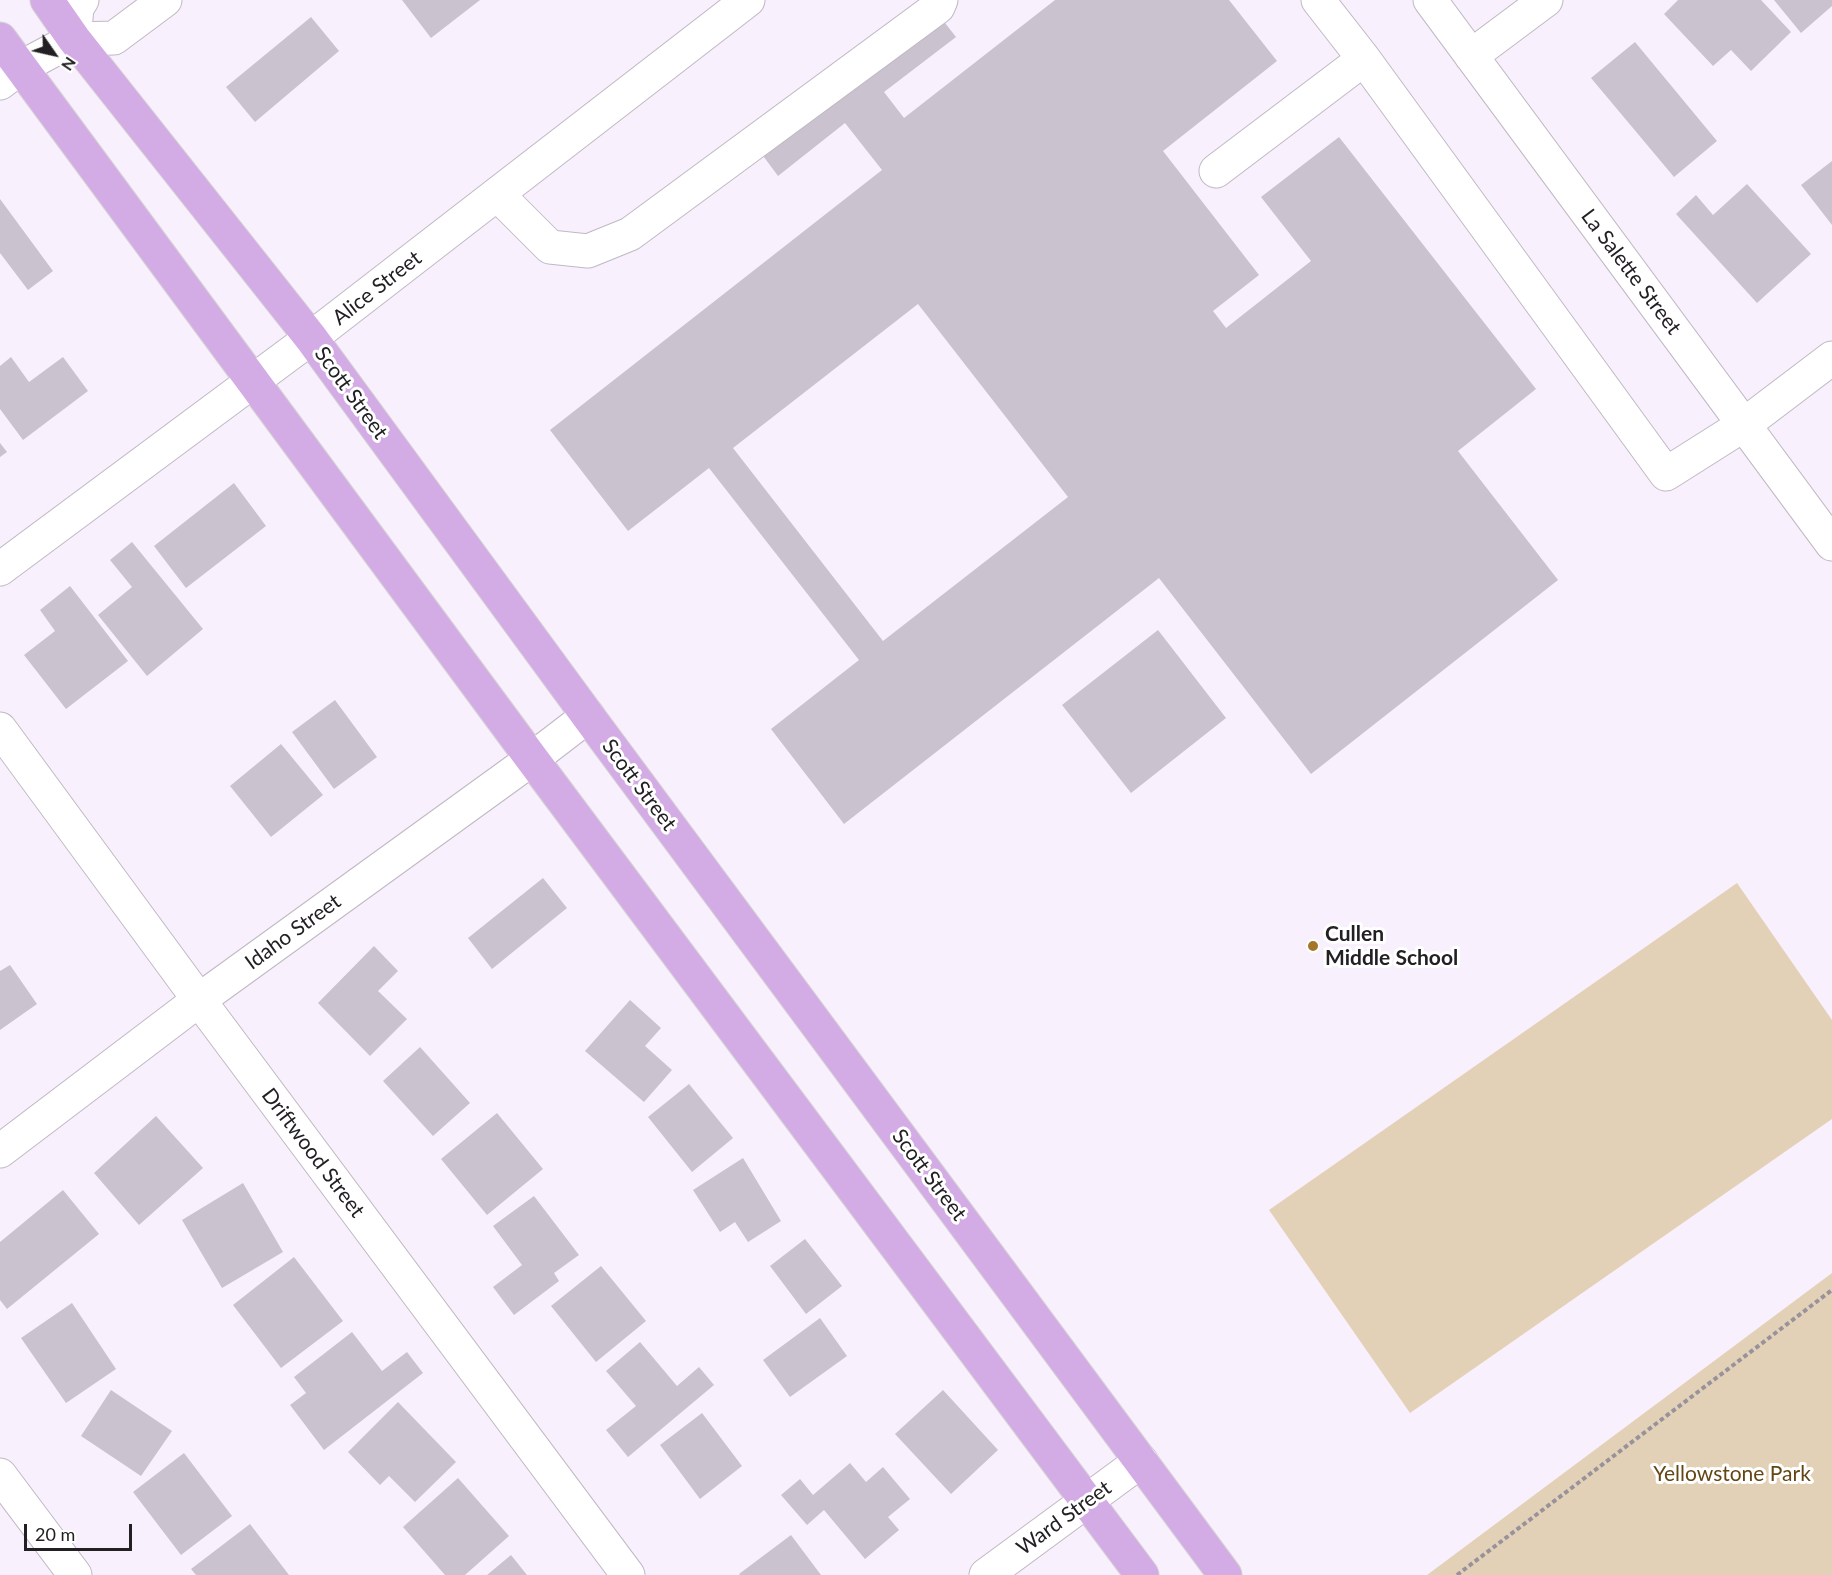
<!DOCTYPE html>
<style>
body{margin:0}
#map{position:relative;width:1832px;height:1575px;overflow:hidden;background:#f8f0fc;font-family:Lato,sans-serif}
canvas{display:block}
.north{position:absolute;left:24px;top:24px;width:60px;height:60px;-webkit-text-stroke:4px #fff;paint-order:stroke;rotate:124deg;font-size:16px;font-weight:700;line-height:24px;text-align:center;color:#232024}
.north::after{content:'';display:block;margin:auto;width:21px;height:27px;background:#232024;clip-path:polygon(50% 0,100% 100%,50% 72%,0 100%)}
.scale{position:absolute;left:24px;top:1524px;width:108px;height:27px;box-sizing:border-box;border:3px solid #232024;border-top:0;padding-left:8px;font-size:18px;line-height:21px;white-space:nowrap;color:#232024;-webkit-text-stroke:4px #fff;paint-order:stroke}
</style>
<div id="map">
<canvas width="1832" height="1575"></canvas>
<div class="north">N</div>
<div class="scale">20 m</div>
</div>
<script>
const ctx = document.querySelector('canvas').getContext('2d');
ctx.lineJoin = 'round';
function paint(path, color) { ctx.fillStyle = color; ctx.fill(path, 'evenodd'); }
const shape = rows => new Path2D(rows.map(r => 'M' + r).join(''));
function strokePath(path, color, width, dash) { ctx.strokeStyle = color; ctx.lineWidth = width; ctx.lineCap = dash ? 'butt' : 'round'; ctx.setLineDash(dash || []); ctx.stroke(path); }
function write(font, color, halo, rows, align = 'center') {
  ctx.font = font + ' Lato,sans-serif'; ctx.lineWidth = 6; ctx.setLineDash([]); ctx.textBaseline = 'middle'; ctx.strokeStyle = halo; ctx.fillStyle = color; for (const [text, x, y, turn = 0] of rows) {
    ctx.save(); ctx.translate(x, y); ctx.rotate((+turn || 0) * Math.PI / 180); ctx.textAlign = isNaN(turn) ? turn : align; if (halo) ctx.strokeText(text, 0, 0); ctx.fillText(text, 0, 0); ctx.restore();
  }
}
paint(shape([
 [1737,883,1832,1020,1832,1119,1410,1413,1269,1210],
 [1832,1273,1832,1575,1427,1575]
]), '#e3d1b7');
paint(shape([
 [402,0,480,0,431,38],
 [1055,0,1229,0,1277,61,1163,151,1259,275,1213,311,1226,328,1311,261,1261,197,1339,137,1536,389,1458,451,1558,580,1311,774,1159,578,844,824,771,729,859,660,709,468,628,531,550,430,882,170,845,123,778,176,761,153,938,14,956,37,884,92,904,118],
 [918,304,1068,497,883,641,733,448],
 [1678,0,1761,0,1791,32,1751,71,1731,50,1713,66,1664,14],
 [1774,0,1832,0,1832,6,1801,33],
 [311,17,339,51,255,122,226,87],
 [1635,42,1717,141,1674,177,1591,78],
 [1832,161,1832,225,1801,185],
 [1747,184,1811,254,1757,303,1676,214,1696,195,1713,215],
 [0,199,53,271,28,290,0,253],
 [11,357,29,382,63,357,88,391,23,440,0,409,0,366],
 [0,443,7,452,0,457],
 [234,483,266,526,186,588,154,546],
 [132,542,203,629,147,676,98,615,132,587,110,560],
 [70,586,128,661,66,709,24,655,55,631,40,610],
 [1158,630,1226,718,1131,793,1062,705],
 [335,700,377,757,334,789,292,732],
 [281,744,323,795,271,837,230,786],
 [543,878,567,908,492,969,468,938],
 [374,946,398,971,378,991,407,1019,370,1056,318,1003],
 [10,965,37,1004,0,1030,0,971],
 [630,1000,661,1028,645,1046,672,1070,644,1102,585,1051],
 [420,1047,470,1103,433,1136,383,1081],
 [689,1084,733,1138,692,1172,648,1117],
 [497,1113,543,1169,487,1215,441,1159],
 [156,1116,203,1168,139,1225,94,1173],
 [743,1158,781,1221,748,1242,735,1222,720,1232,693,1190],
 [243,1183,283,1252,222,1288,182,1220],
 [63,1190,99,1234,7,1309,0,1300,0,1242],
 [534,1196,579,1255,554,1273,559,1281,514,1315,493,1287,522,1265,493,1226],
 [805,1239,842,1286,806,1314,770,1266],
 [294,1257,343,1321,281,1368,233,1305],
 [601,1266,646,1321,596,1362,551,1306],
 [72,1303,116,1369,66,1403,21,1338],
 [820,1318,847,1356,790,1397,763,1360],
 [352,1332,382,1371,407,1352,423,1373,324,1450,290,1405,306,1393,294,1377],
 [640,1342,677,1386,699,1367,714,1385,628,1457,606,1430,636,1406,606,1371],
 [111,1390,172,1431,141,1476,81,1436],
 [943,1390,998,1450,951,1494,895,1434],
 [398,1402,456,1462,415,1502,389,1476,380,1485,348,1452],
 [702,1413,742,1466,700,1499,660,1445],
 [184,1453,232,1516,181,1555,133,1492],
 [850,1463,866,1482,883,1467,910,1499,888,1517,899,1530,865,1559,824,1510,807,1525,781,1495,800,1479,813,1495],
 [458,1478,509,1536,465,1575,445,1575,403,1527],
 [250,1524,289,1575,196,1575,191,1569],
 [791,1535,821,1575,740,1575,739,1574],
 [511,1555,527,1575,487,1575]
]), '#cac2ce');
const minor = shape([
 [1318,0,1364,59,1666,474,1745,424,1832,358],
 [1430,0,1832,544],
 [74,39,77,8,82,0],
 [1471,56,1546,0],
 [0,83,20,68,74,39,114,38,165,0],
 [1216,171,1364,59],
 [498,195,550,247,588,251,630,234,938,7,941,0],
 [0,569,311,338,748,0],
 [0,729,199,1000,628,1575],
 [0,1151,199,1000,532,759,588,716],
 [0,1475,75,1575],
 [986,1575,1141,1461]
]);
const major = shape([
 [47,0,74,39,311,338,588,716,1225,1575],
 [0,39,532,759,1142,1575]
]);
strokePath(minor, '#c0b8c4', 35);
strokePath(major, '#d3d2d3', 35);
strokePath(shape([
 [1457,1575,1832,1290]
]), '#98929b', 4, [4.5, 3]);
strokePath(minor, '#fff', 33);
strokePath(major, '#d4ace5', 33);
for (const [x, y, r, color] of [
 [1313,946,6,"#a47629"]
]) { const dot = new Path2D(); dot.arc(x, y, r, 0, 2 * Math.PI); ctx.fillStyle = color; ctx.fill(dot); strokePath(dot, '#fff', 2); }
write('21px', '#232024', '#fff', [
 ["La Salette Street",1631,272,53],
 ["Alice Street",377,288,-38],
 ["Scott Street",351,393,54],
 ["Scott Street",639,785,53],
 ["Idaho Street",293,932,-36],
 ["Driftwood Street",313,1153,53],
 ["Scott Street",929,1175,53],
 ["Ward Street",1064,1518,-36]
]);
write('bold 21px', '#232024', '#fff', [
 ["Cullen",1325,934],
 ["Middle School",1325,958]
], 'left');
write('21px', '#644615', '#fff', [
 ["Yellowstone Park",1732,1474]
]);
</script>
